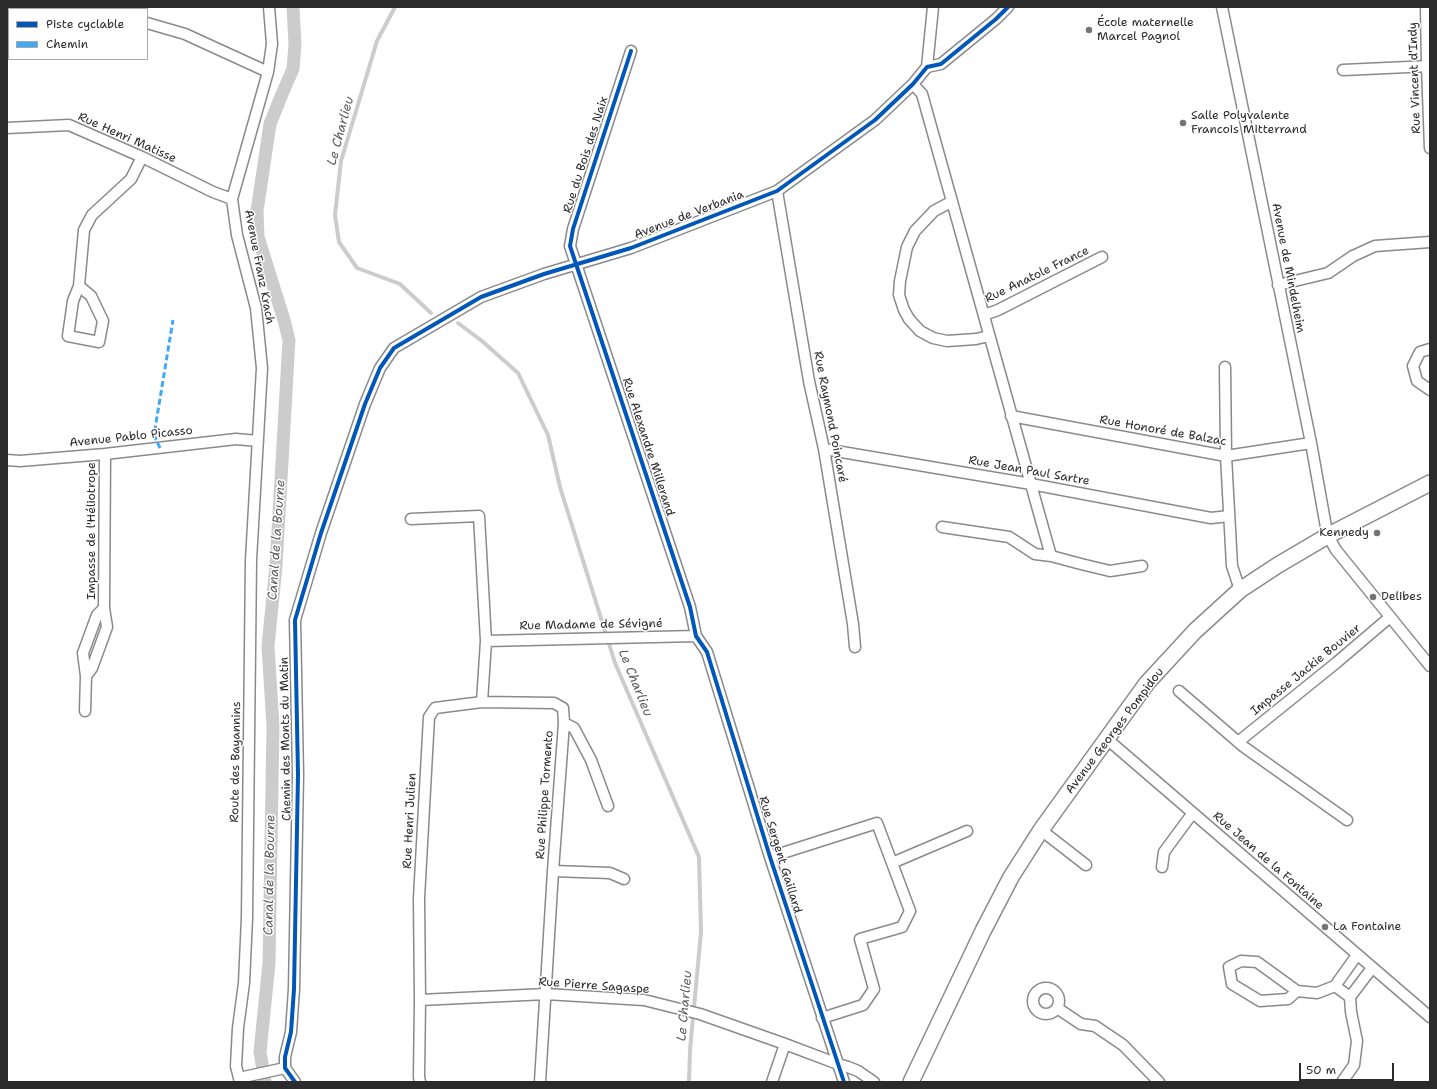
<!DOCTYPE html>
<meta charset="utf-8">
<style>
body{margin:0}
#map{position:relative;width:1437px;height:1089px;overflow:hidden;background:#fff;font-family:"Shantell Sans",sans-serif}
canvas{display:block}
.frame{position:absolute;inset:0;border:8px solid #2b2b2b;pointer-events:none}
.legend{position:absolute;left:8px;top:8px;width:140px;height:52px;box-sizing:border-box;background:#fff;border:1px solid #aaa;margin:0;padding:5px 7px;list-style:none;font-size:12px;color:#2b2b2b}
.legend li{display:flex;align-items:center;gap:8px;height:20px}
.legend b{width:20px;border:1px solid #aaa}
.scale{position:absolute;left:1299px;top:1063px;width:95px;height:18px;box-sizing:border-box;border:2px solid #2b2b2b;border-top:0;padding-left:5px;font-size:12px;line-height:14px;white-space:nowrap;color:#2b2b2b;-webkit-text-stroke:3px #fff;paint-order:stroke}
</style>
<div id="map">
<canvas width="1437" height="1089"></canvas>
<div class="frame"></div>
<ul class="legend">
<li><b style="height:5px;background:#0057b8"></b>Piste cyclable</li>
<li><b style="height:5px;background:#3fa9f5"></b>Chemin</li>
</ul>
<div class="scale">50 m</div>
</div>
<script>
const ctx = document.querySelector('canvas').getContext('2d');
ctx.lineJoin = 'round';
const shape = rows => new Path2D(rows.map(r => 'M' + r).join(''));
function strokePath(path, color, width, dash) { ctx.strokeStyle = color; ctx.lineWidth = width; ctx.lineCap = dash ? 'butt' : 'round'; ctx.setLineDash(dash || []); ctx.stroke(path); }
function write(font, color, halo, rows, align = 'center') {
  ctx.font = font + ' "Shantell Sans",sans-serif'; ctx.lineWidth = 3; ctx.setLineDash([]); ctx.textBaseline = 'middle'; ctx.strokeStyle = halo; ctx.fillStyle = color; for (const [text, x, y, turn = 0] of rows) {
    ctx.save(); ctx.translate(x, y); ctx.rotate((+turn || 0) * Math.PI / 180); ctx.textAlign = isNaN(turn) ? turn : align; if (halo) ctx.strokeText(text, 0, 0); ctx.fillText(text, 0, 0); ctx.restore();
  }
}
strokePath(shape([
 [395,7,377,41,341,161,335,215,339,242,357,268,400,284,431,313],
 [458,323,482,341,518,373,548,435,560,487,615,663,699,857,701,932,690,1050,689,1082]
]), '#ccc', 4);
strokePath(shape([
 [265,1082,260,1052,269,963,273,726,268,646,276,566,289,340,284,320,258,237,257,211,270,124,282,94,293,69,295,44,293,7]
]), '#ccc', 13);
const street = shape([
 [1222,7,1311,443,1326,527,1332,543,1336,550,1430,666],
 [1426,7,1427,67,1430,148],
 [13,9,13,7],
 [138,9,138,7],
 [147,23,185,34,268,72],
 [7,37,9,27],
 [631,51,573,229,570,246,690,607,696,636,707,652,770,857,844,1082],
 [927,67,933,7],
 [1343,70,1430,66],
 [913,84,922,94,1051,556],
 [7,128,69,125,142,157,213,192,232,199],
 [777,191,809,381,824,449,853,624,855,647],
 [951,202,934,211,915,231,907,247,900,281,899,295,904,310,909,319,920,331,933,338,947,341,976,339,989,336],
 [1278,285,1328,273,1353,256,1375,246,1430,242],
 [79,286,91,296,103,321,99,342,68,336,73,301,79,286,84,230,92,215,131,179,142,157],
 [984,315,998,310,1102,257],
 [1430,349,1420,352,1413,366,1417,381,1430,390],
 [1225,367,1226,456,1232,566,1240,590],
 [1011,416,1226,456,1311,443],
 [824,449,1031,484,1211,518,1229,516],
 [7,460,20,461,105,454,236,439,258,441],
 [411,519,479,516,486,641,482,702],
 [942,527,1009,537,1035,554,1051,556,1081,564,1110,571,1142,566],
 [486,641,696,636],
 [86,676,92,668,107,627,104,608,105,454],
 [1179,691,1244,747,1347,820],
 [85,711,86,676,83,653,97,615,104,608],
 [564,723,574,728,591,760,608,806],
 [1107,739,1430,1017],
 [1238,742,1336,663,1390,617],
 [1041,830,1086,865],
 [770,857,877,823,910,911,902,927,860,939,874,989,863,1005,822,1018],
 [892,863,967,831],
 [1162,867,1164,852,1192,814],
 [553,871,610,873,624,879],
 [1357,955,1335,986,1350,997,1372,968],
 '1033 1001a13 13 0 1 1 26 0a13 13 0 1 1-26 0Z',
 [1297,991,1288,999,1260,1001,1232,984,1229,967,1241,961,1257,962,1297,991,1317,993,1335,986],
 [420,1000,546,994,644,1000,700,1014,785,1044,838,1064,848,1067,858,1071,874,1082],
 [1057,1008,1081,1024,1095,1026,1123,1045,1159,1082],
 [239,1078,285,1068],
 [240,1082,236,1066,238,1028,244,983,247,918,251,560,262,368,256,308,237,235,232,199,268,72,272,44,269,7],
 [295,1082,285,1068,285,1057,291,1032,294,989,298,775,295,620,321,533,365,404,380,368,394,348,481,297,544,274,631,248,777,191,875,120,913,84,927,67,941,64,996,19,1008,7],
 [420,1082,419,1077,420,1000,419,898,429,717,435,708,482,702,554,703,563,708,564,723,553,871,540,1082],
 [772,1082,785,1044],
 [1342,1082,1354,1065,1357,1041,1351,1012,1350,997]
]);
const secondary = shape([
 [911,1082,983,931,1011,877,1041,830,1147,683,1195,631,1240,590,1278,565,1329,535,1430,483]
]);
strokePath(street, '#8a8a8a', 13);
strokePath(secondary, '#8a8a8a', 18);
strokePath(street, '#fff', 10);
strokePath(secondary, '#fff', 15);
strokePath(shape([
 [160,448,154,435,173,320]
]), '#3fa9f5', 3, [6, 3]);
strokePath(shape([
 [631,51,573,229,570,246,690,607,696,636,707,652,770,857,844,1082],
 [295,1082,285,1068,285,1057,291,1032,294,989,298,775,295,620,321,533,365,404,380,368,394,348,481,297,544,274,631,248,777,191,875,120,913,84,927,67,941,64,996,19,1008,7]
]), '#0057b8', 4);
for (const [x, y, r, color] of [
 [1089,30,4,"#757575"],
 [1183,123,4,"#757575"],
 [1377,533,4,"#757575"],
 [1373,597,4,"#757575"],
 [1325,927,4,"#757575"]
]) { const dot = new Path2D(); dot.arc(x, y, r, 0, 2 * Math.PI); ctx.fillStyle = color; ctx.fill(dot); strokePath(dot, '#fff', 1.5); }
write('12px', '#2b2b2b', '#fff', [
 ["École maternelle",1097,23],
 ["Marcel Pagnol",1097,37],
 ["Salle Polyvalente",1191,116],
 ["Francois Mitterrand",1191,130],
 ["Kennedy",1369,533,"right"],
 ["Delibes",1381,597],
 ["La Fontaine",1333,927]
], 'left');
write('12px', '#2b2b2b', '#fff', [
 ["Rue Vincent d'Indy",1415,78,-92],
 ["Rue Henri Matisse",127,138,24],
 ["Rue du Bois des Naix",586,155,-72],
 ["Avenue de Verbania",689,215,-21],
 ["Avenue Franz Krach",259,267,79],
 ["Avenue de Mindelheim",1288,268,79],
 ["Rue Anatole France",1037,275,-26],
 ["Rue Raymond Poincaré",830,417,79],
 ["Rue Honoré de Balzac",1163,431,10],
 ["Avenue Pablo Picasso",131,437,-6],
 ["Rue Alexandre Millerand",648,447,72],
 ["Rue Jean Paul Sartre",1029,471,10],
 ["Impasse de l'Héliotrope",92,531,-90],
 ["Rue Madame de Sévigné",591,625,-1],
 ["Impasse Jackie Bouvier",1306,670,-39],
 ["Avenue Georges Pompidou",1115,731,-53],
 ["Chemin des Monts du Matin",286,739,-91],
 ["Route des Bayannins",236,762,-89],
 ["Rue Philippe Tormento",545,795,-86],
 ["Rue Henri Julien",410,821,-87],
 ["Rue Sergent Gaillard",780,855,73],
 ["Rue Jean de la Fontaine",1268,861,41],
 ["Rue Pierre Sagaspe",594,986,4]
]);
write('italic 13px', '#5c5c5c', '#fff', [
 ["Le Charlieu",341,131,-75],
 ["Canal de la Bourne",277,540,-86],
 ["Le Charlieu",635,683,68],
 ["Canal de la Bourne",270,875,-89],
 ["Le Charlieu",685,1006,-85]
]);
</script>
